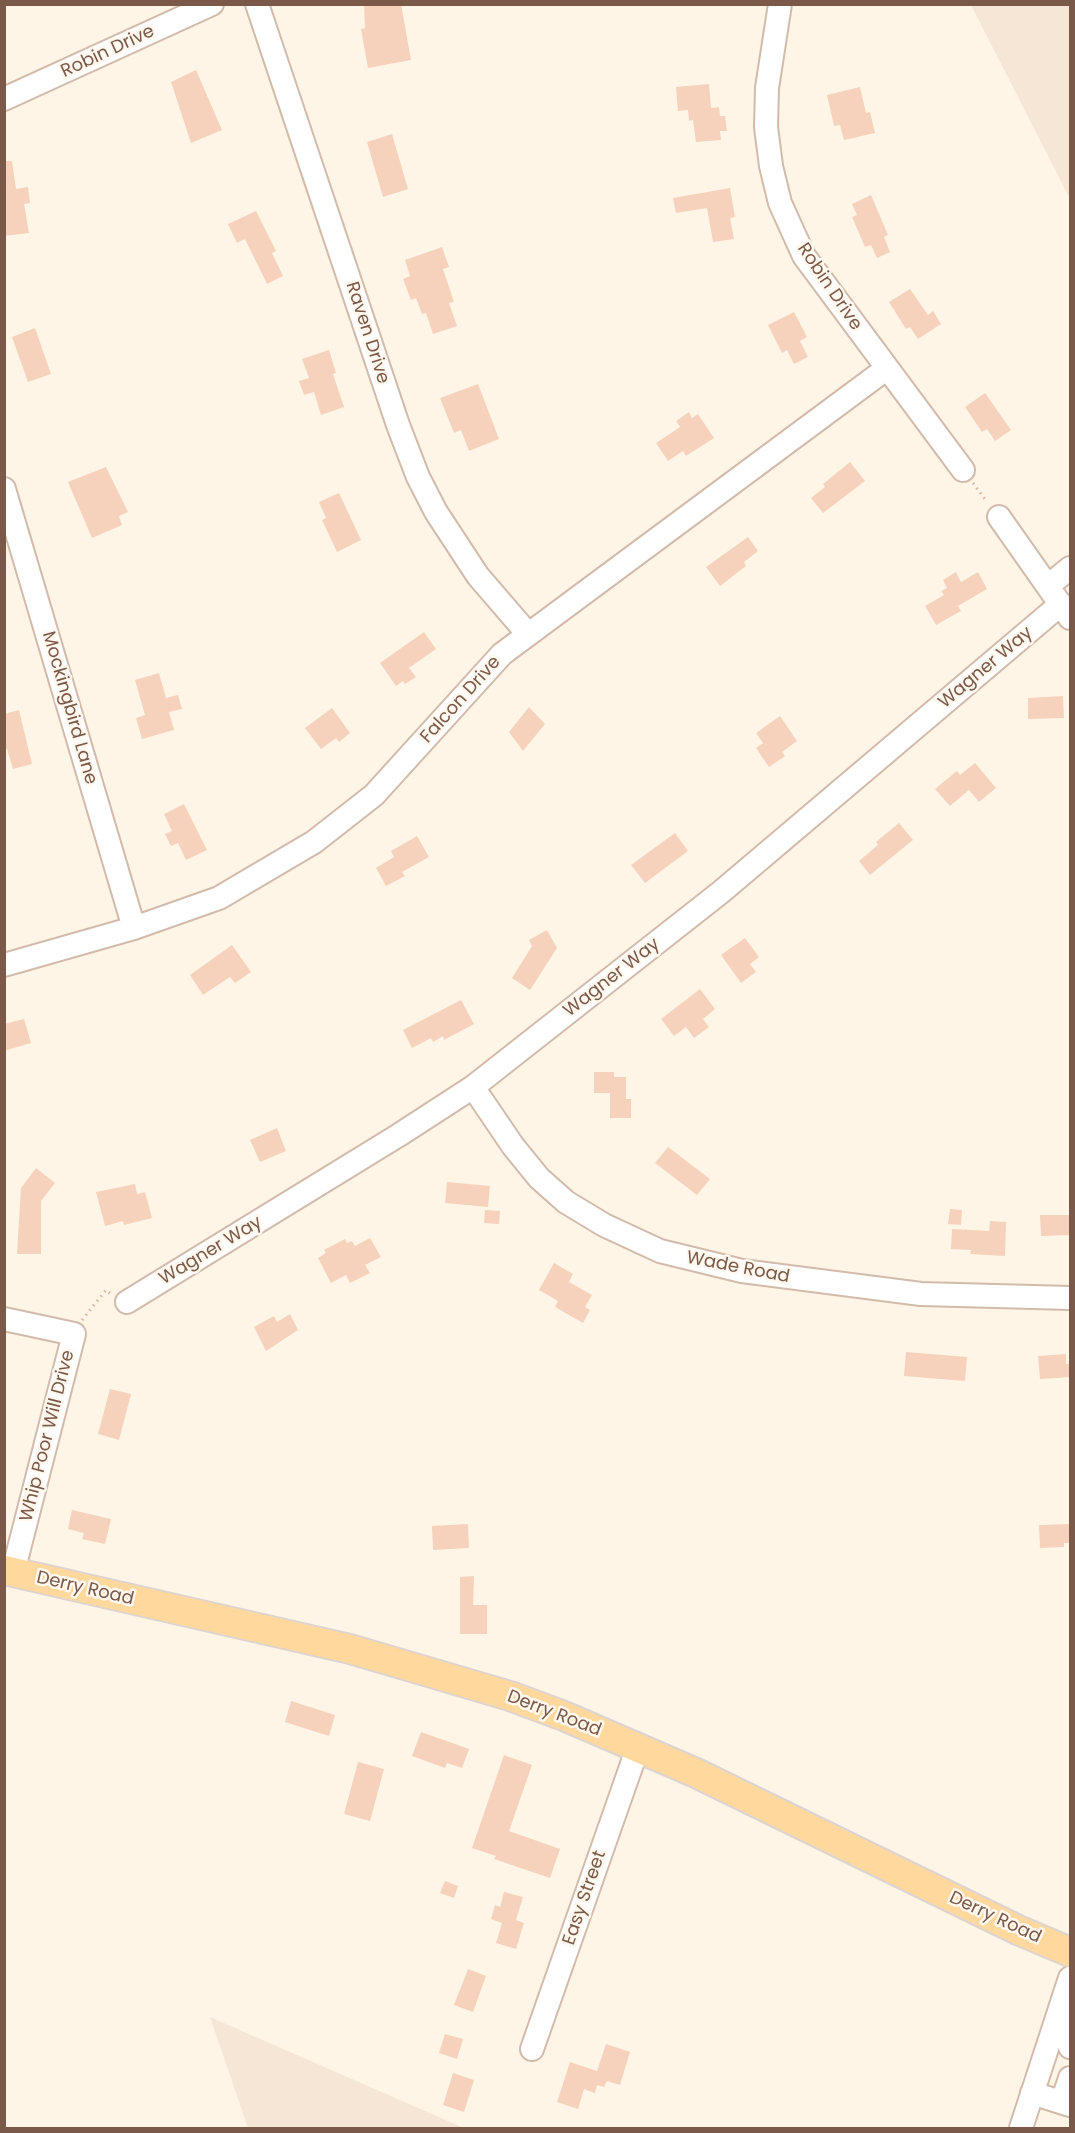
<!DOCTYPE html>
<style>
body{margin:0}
#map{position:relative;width:1075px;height:2133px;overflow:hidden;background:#fef5e7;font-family:Poppins,sans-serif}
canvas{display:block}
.frame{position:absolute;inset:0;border:6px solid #7b5949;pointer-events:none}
</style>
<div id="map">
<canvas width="1075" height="2133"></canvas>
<div class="frame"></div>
</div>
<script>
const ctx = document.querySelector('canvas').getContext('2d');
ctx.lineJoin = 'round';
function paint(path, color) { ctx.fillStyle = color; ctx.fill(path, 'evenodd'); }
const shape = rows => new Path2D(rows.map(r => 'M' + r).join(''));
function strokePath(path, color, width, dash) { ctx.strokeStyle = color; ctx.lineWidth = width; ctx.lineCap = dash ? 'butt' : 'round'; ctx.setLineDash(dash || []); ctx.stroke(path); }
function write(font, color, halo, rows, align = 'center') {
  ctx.font = font + ' Poppins,sans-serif'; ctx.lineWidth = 5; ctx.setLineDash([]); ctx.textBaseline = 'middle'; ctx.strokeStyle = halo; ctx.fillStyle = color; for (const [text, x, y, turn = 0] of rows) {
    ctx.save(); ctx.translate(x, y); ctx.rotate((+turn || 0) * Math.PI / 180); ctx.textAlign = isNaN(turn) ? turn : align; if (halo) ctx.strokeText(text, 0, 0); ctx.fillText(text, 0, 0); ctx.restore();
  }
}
paint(shape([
 [971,5,1070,5,1070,199],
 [210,2017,464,2128,248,2128]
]), '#f6e6d5');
paint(shape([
 [364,4,401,4,411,60,368,68,361,29,365,28],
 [196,70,222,130,191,143,171,82],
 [709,84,711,108,719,107,720,116,725,116,727,131,720,131,721,140,696,142,693,120,689,121,688,110,678,111,676,87],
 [860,87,866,113,870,112,875,133,844,140,840,125,834,126,827,95],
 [392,134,408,189,383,197,367,142],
 [4,161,12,161,16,189,28,187,30,203,24,204,29,233,4,236],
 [730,188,735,217,730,218,734,239,713,242,707,208,676,213,673,198],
 [871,195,888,235,884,237,890,252,877,258,871,245,865,247,852,217,857,215,852,204],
 [256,211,276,251,272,253,283,276,267,284,245,239,237,243,228,224],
 [442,247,449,267,443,269,454,302,449,303,457,326,433,334,426,313,422,314,416,298,411,300,403,279,410,276,405,260],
 [910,289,928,315,933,311,941,324,918,339,910,327,906,329,889,302],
 [794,312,807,337,800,341,808,357,794,364,787,350,782,353,768,325],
 [35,328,51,374,28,382,12,337],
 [329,350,336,373,333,374,344,407,321,415,314,392,304,395,299,381,309,378,302,359],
 [478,384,499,439,469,451,461,430,454,433,440,398],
 [985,393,1011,430,995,441,987,429,982,432,965,407],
 [689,412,692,418,698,414,714,438,686,456,683,451,668,461,656,443,680,427,676,421],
 [850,462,865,481,823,513,811,498,825,487,823,484],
 [106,467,128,512,119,516,122,525,92,538,68,482],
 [339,493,361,540,337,552,322,520,326,518,319,502],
 [748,537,758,551,744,562,746,566,720,586,706,567],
 [956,572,961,582,978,572,987,589,958,606,961,611,936,625,925,606,944,595,941,591,947,588,943,580],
 [424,632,436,649,409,668,416,677,405,684,403,681,396,686,380,663],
 [159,673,166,698,178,695,182,709,169,712,174,730,142,739,136,718,145,715,135,680],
 [1063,696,1064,718,1028,719,1028,698],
 [529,707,545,724,523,751,509,732],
 [332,708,350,733,339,742,336,738,321,749,305,728],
 [19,710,32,764,13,769,7,749,4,749,4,714],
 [780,716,797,741,782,752,785,756,769,767,756,748,763,743,756,733],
 [975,763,996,788,979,802,969,790,950,806,935,789,957,771,960,775],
 [184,804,207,850,186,860,178,843,171,846,165,834,172,831,164,814],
 [899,823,913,840,870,875,859,861,878,845,876,842],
 [675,833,688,851,645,883,631,865],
 [417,836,429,857,402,872,405,876,386,886,376,868,394,857,391,851],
 [547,930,557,948,530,990,512,978,532,946,529,940],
 [745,938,759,957,750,964,756,972,741,983,721,955],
 [232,945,251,972,235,983,230,977,203,995,190,975],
 [700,989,715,1009,703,1019,709,1027,694,1038,686,1027,674,1036,661,1019],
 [461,1000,474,1024,444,1040,443,1036,433,1042,431,1038,412,1048,403,1030],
 [24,1019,31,1043,4,1051,4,1024],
 [594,1072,614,1072,614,1077,626,1077,626,1099,631,1099,631,1118,610,1118,610,1093,594,1093],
 [277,1128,286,1151,260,1162,250,1140],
 [668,1147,710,1179,697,1195,655,1163],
 [36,1168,55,1183,41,1201,41,1254,17,1254,21,1188],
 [447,1182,490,1186,488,1207,445,1203],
 [135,1184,137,1194,145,1192,152,1218,124,1225,123,1221,105,1226,96,1192],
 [950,1209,962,1210,961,1225,948,1224],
 [485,1210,500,1211,499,1224,484,1223],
 [1040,1215,1071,1215,1071,1235,1041,1236],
 [990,1221,1006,1222,1005,1256,970,1254,971,1250,951,1249,952,1229,989,1231],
 [370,1238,381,1257,365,1265,370,1273,350,1283,346,1275,331,1283,318,1258,326,1253,324,1250,345,1239,347,1243,352,1241,355,1246],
 [554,1263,573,1274,569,1282,592,1295,585,1307,590,1310,583,1323,555,1307,558,1301,539,1290],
 [290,1314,298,1330,266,1351,254,1327,274,1316,277,1322],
 [906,1352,967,1357,965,1381,904,1376],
 [1066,1354,1066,1364,1071,1364,1071,1377,1040,1379,1038,1356],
 [110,1389,131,1394,119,1440,98,1434],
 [72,1510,111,1519,105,1544,82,1539,84,1533,68,1529],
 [468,1524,469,1548,433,1550,432,1526],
 [1071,1524,1071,1543,1064,1543,1064,1547,1040,1548,1039,1525],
 [474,1576,473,1605,487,1605,487,1634,460,1634,460,1577],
 [291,1701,335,1715,329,1736,285,1722],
 [421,1732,469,1749,462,1768,447,1763,445,1768,412,1756],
 [504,1755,532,1765,509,1831,560,1849,550,1878,494,1859,496,1856,472,1848],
 [358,1762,384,1769,370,1821,344,1814],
 [445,1881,458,1886,454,1898,440,1893],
 [504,1892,523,1897,516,1920,524,1923,516,1949,496,1943,502,1923,491,1919,495,1905,500,1907],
 [468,1969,486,1976,473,2012,454,2005],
 [445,2034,463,2039,457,2059,439,2053],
 [606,2044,630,2052,620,2085,607,2081,604,2087,597,2085,595,2093,584,2089,578,2109,557,2102,570,2062,597,2071],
 [453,2073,474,2080,464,2112,443,2105]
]), '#f6d2bc');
const minor = shape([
 [257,4,398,425,418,477,436,512,478,576,528,634],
 [780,4,767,88,766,127,771,166,780,203,804,256,963,470],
 [4,99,212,4],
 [4,489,134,928],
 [999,517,1070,618],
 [1048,586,1070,568],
 [4,965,134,928,219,898,314,842,374,795,502,654,886,369],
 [473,1087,513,1146,539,1178,566,1202,604,1225,660,1251,742,1271,921,1294,1070,1298],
 [127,1302,399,1135,473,1087,721,892,1061,604],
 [4,1319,74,1334,13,1572],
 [1060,2008,1070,2047],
 [532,2049,638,1747],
 [1032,2093,1070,2105],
 [1062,2102,1070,2078],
 [1021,2128,1070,1978]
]);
const major = shape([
 [4,1570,350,1649,510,1696,564,1716,696,1773,1018,1930,1070,1952]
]);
strokePath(minor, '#d2bbab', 26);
strokePath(major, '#ddd4d0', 32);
strokePath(shape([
 [973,483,987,502],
 [82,1320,106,1290,111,1294]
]), '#dcb59f', 3, [1.5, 4.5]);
strokePath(minor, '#fff', 22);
strokePath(major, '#ffd89d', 28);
write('18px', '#7b5949', '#fff8ef', [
 ["Robin Drive",108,52,-25],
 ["Robin Drive",829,287,56],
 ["Raven Drive",367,333,72],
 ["Wagner Way",986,668,-40],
 ["Falcon Drive",461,700,-48],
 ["Mockingbird Lane",69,708,74],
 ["Wagner Way",612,978,-38],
 ["Wagner Way",211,1251,-31],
 ["Wade Road",738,1268,11],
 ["Whip Poor Will Drive",48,1436,-76],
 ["Derry Road",85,1589,13],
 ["Derry Road",554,1714,21],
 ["Easy Street",585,1898,-71],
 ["Derry Road",995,1918,25]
]);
</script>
